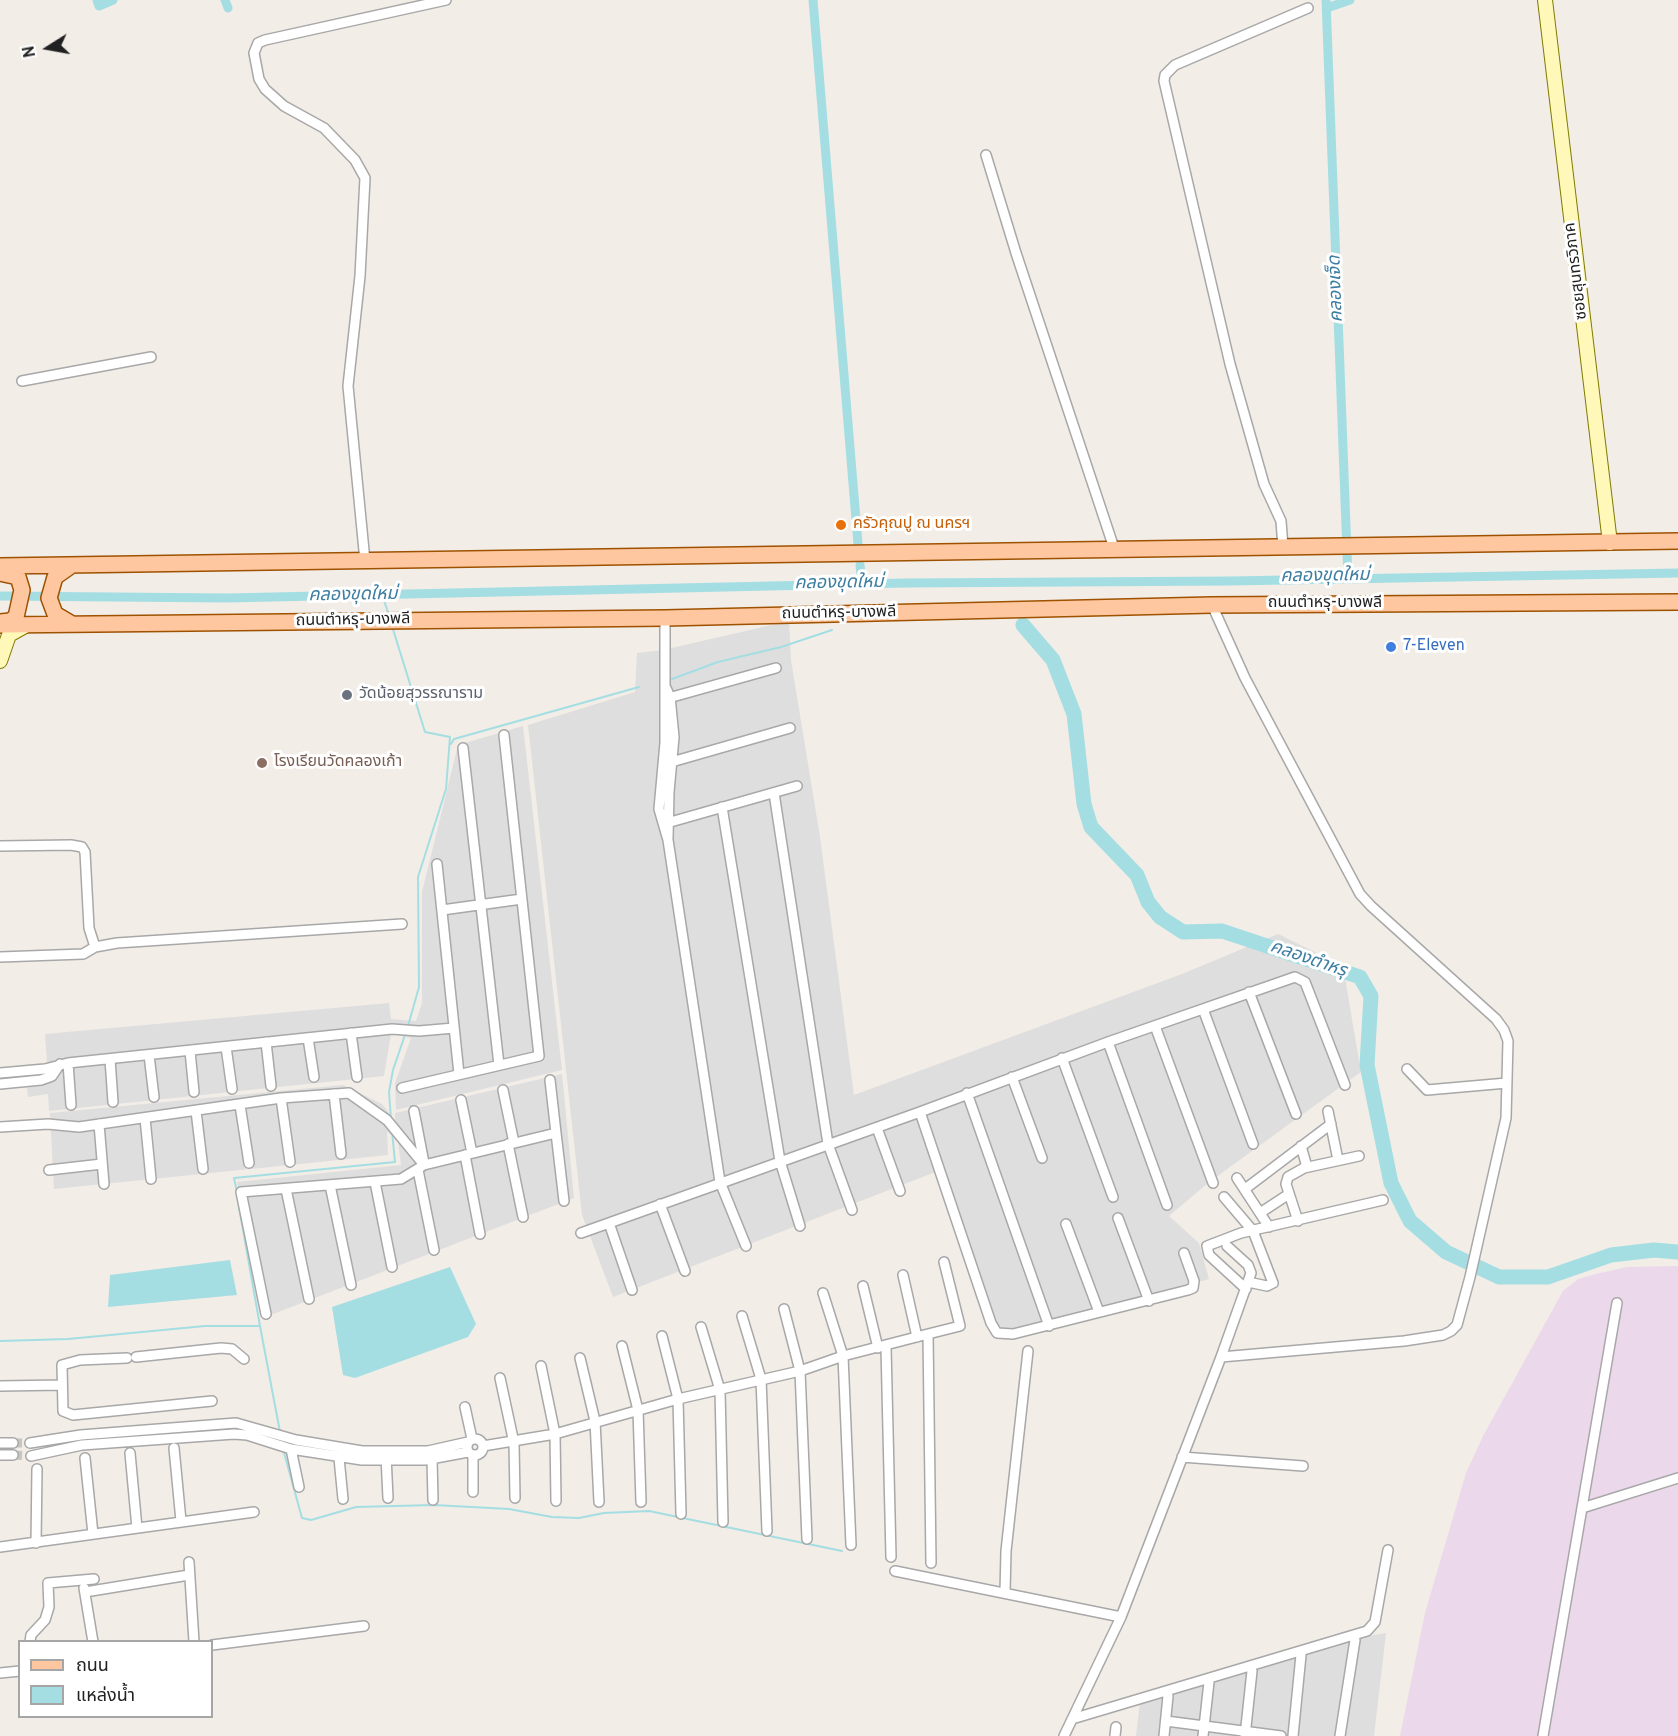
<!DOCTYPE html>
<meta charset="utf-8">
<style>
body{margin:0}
#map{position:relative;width:1678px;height:1736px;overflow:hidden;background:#f2ede7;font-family:Overpass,"Noto Sans Thai",sans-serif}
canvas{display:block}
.legend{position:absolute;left:18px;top:1640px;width:195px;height:78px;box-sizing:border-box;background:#fff;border:2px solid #a6a6a6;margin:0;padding:8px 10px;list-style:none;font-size:18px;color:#212121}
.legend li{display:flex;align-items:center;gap:12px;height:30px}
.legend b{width:30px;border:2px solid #a6a6a6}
.north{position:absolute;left:18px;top:18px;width:60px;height:60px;-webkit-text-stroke:4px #fff;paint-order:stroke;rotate:259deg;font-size:16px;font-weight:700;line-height:24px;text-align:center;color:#212121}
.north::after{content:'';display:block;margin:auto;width:21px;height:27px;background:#212121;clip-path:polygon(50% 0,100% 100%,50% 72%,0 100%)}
</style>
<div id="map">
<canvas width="1678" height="1736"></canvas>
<ul class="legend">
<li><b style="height:8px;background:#ffc79f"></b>ถนน</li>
<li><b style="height:16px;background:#a4dee3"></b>แหล่งน้ำ</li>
</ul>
<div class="north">N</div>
</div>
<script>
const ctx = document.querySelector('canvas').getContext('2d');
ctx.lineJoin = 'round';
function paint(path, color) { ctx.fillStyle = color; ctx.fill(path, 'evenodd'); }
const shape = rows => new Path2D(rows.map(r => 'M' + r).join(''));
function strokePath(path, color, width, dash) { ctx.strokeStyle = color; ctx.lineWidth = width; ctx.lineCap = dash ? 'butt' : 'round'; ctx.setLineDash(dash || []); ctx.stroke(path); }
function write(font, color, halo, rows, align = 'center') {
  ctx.font = font + ' Overpass,"Noto Sans Thai",sans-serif'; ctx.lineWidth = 6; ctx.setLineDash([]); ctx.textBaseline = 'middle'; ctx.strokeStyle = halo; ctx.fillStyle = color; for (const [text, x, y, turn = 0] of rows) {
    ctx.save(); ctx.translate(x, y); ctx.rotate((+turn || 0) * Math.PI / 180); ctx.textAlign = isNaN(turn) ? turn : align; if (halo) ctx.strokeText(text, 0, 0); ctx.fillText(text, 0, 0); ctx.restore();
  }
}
paint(shape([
 [789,621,791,660,820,837,854,1095,1182,974,1278,934,1343,966,1361,1072,1208,1183,1169,1216,1199,1243,1209,1279,997,1336,938,1171,613,1297,582,1215,528,725,635,692,637,653,663,650],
 [523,726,562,1070,396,1110,395,1083,411,1038,391,1034,384,1076,49,1111,48,1094,28,1097,25,1065,47,1064,45,1034,389,1003,391,1019,416,1021,422,1003,422,892,458,745],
 [562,1074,574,1198,268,1316,237,1182,401,1165,398,1142,387,1131,388,1155,54,1189,50,1113,343,1085,382,1104,395,1120,395,1113],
 [1386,1633,1374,1736,1136,1736,1140,1702,1362,1637]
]), '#dfdede');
paint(shape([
 [1678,1266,1678,1736,1400,1736,1425,1613,1466,1473,1483,1436,1563,1291,1578,1279,1596,1274,1627,1267]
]), '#ecd8eb');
paint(shape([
 [230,1260,237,1295,108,1307,110,1275],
 [450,1267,476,1324,468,1337,355,1378,343,1375,332,1307]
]), '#a4dee3');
strokePath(shape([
 [382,595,389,615],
 [392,626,425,732,450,737,446,789,418,877,419,987,408,1026],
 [672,679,718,662,781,647,832,630],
 [451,744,454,739,639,687],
 [391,1119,389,1092,393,1070,406,1032],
 [237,1192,234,1178,395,1162,392,1131],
 [260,1326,280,1432],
 [0,1341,68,1339,205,1326,260,1326,239,1207],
 [283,1449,302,1518,311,1520,356,1507,434,1505,509,1509,552,1517,579,1518,604,1513,649,1511,842,1551]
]), '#a4dee3', 2);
strokePath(shape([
 [97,0,99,6,113,0],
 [225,0,228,8],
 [813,0,858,544],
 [1326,0,1348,579],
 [1327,8,1350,0],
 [860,565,862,584],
 [0,596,227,598,906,583,1230,581,1678,573]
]), '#a4dee3', 9);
strokePath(shape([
 [1023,625,1053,660,1074,714,1084,804,1091,827,1137,875,1148,902,1160,917,1183,932,1222,931,1360,977,1371,996,1367,1065,1391,1183,1410,1221,1446,1252,1499,1277,1548,1277,1611,1255,1654,1250,1678,1252]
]), '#a4dee3', 15);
strokePath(shape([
 [13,1443,30,1443],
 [13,1455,31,1456]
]), '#c8c4bf', 9, [9, 4.5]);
const street = shape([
 [986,155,1016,253,1115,551],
 [22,381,151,357],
 [1283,547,1281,521,1264,484,1230,364,1164,81,1165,75,1175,65,1308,8],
 [365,561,348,386,360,276,365,178,355,160,324,128,284,106,265,89,259,79,254,53,258,43,265,40,446,0],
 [665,618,665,743,659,809,668,840,720,1182,746,1246],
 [666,688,670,697,674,737,669,792,668,838],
 [665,699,776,668],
 [463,748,499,1065],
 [668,763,790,728],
 [774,793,828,1144,852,1210],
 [722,807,780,1161,800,1226],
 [667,823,797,786],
 [0,846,71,845,82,847,85,852,89,928,95,947,117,943,402,924],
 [437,864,459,1074],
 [442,910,522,899],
 [0,957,83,954,95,947],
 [1249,992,1296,1114],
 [1203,1009,1253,1144],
 [1155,1026,1213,1183],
 [351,1033,357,1077],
 [308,1038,314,1077],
 [266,1042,271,1086],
 [1108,1042,1167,1205],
 [226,1047,232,1089],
 [190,1051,194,1092],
 [149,1055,154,1097],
 [1062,1058,1113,1197],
 [110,1059,113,1102],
 [68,1063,71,1105],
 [1407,1069,1427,1090,1507,1083],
 [0,1073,45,1069,68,1063,392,1029,419,1031,454,1028],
 [1012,1077,1042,1158],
 [550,1080,556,1133],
 [0,1084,41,1080,52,1076,60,1064],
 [402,1088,539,1056,504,735],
 [503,1090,514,1143],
 [967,1093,1049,1326],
 [334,1094,341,1154],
 [281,1098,290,1162],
 [461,1100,472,1153],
 [240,1105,249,1163],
 [196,1111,203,1169],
 [414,1111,424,1163],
 [1328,1111,1338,1160],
 [920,1112,991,1323,997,1333,1013,1334,1188,1290,1193,1288,1194,1281,1184,1253],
 [145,1118,151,1179],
 [99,1124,104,1184],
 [0,1127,48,1124,79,1127,281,1098,349,1093,387,1120,424,1165],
 [877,1128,900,1191],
 [508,1144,523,1217],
 [1301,1146,1307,1167],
 [465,1155,480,1234],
 [49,1170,102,1164],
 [418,1170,434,1250],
 [1237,1178,1269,1227],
 [375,1182,392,1267],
 [330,1185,351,1285],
 [286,1189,309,1299],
 [1245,1189,1331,1124],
 [1224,1197,1253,1231,1273,1283,1267,1286,1248,1282],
 [660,1204,685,1271],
 [1260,1213,1289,1194],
 [1118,1218,1149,1301],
 [1298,1221,1286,1184,1288,1177,1304,1168,1359,1156],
 [609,1223,632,1290],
 [1066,1224,1099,1312],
 [581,1233,920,1112,1108,1042,1295,977,1305,982,1345,1085],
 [903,1275,917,1337],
 [863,1286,878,1348],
 [1246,1289,1209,1255,1207,1246,1241,1233,1383,1200],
 [823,1293,843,1356,851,1545],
 [784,1309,800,1371,807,1539],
 [266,1314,241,1192,401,1179,424,1165,556,1133,564,1201],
 [742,1316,761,1379,767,1531],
 [701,1327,720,1390,723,1522],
 [928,1334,960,1326,944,1262],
 [662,1336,678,1399,681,1514],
 [622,1346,638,1410,641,1502],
 [886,1347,891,1557],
 [136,1357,221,1348,232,1349,244,1359],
 [1221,1357,1251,1273,1248,1265,1227,1246],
 [127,1358,80,1360,62,1365,63,1411,73,1415,212,1401],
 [580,1358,595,1421,599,1502],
 [541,1366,555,1434,556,1501],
 [500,1378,514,1443,515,1498],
 [0,1386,62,1385],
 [465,1407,472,1439],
 '467 1447a8 8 0 1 1 16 0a8 8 0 1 1-16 0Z',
 [0,1443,13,1443],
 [30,1443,81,1435,236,1423,296,1440,362,1451,428,1451,468,1442],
 [483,1446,555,1434,678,1399,800,1371,843,1356,928,1334,931,1563],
 [174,1448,181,1521],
 [291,1449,299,1487],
 [130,1453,137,1528],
 [342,1453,339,1458,343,1499],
 [0,1455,13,1455],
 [473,1455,473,1492],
 [31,1456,82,1445,234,1434,247,1435,291,1449,362,1460,425,1460,468,1452],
 [386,1456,388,1498],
 [1182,1457,1303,1466],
 [85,1458,93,1534],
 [432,1459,433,1500],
 [1582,1508,1678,1478],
 [36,1543,37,1469],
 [0,1547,254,1512],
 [189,1562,194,1642],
 [895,1571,1121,1617],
 [84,1588,93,1642],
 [85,1592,189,1575],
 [1005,1592,1006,1551,1028,1351],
 [30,1642,31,1635,45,1620,49,1607,48,1583,94,1579],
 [212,1645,364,1626],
 [0,1673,20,1671],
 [1072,1719,1367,1631,1375,1622,1388,1550],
 [1166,1721,1281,1736],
 [1064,1736,1121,1617,1221,1357,1404,1341,1443,1335,1451,1331,1457,1325,1470,1277,1506,1118,1508,1041,1504,1030,1496,1019,1371,906,1360,894,1245,678,1212,605],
 [1115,1736,1116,1727],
 [1164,1736,1168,1696],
 [1203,1736,1209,1682],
 [1245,1736,1252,1671],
 [1293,1736,1301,1655],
 [1340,1736,1355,1640],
 [1543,1736,1617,1303]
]);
const secondary = shape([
 [1545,0,1610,543],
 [0,661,9,635,27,625]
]);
const primary = shape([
 [72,565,55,577,49,598,55,614,72,624],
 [0,566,1678,541],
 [0,573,18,577,22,590,16,617,10,621,0,622],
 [0,625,665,618,1212,605,1678,602]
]);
strokePath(street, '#a8a8a8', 12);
strokePath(secondary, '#807b00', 16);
strokePath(primary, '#9e5200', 18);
strokePath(street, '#fff', 9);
strokePath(secondary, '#fff8b8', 14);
strokePath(primary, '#ffc79f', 15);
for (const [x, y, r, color] of [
 [841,525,6,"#e8710a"],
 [1391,647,6,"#3f7fe0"],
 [347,695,6,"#6b7280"],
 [262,763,6,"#8d6e63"]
]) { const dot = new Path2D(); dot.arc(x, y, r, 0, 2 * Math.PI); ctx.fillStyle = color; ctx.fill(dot); strokePath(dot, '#fff', 2); }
write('16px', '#212121', '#fff', [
 ["ซอยสุนทรวิภาค",1577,271,-97],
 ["ถนนตำหรุ-บางพลี",1325,604],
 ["ถนนตำหรุ-บางพลี",839,614,-1],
 ["ถนนตำหรุ-บางพลี",353,621,-1]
]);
write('16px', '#c56008', '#fff', [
 ["ครัวคุณปู ณ นครฯ",853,525]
], 'left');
write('16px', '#366cbe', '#fff', [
 ["7-Eleven",1403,647]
], 'left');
write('16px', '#5b616d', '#fff', [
 ["วัดน้อยสุวรรณาราม",359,695]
], 'left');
write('16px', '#785e54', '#fff', [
 ["โรงเรียนวัดคลองเก้า",274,763]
], 'left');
write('italic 18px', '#3c7da1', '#fff', [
 ["คลองเจ็ด",1337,289,-92],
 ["คลองขุดใหม่",1325,577,-1],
 ["คลองขุดใหม่",839,584,-1],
 ["คลองขุดใหม่",353,596,-1],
 ["คลองตำหรุ",1308,960,19]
]);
</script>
